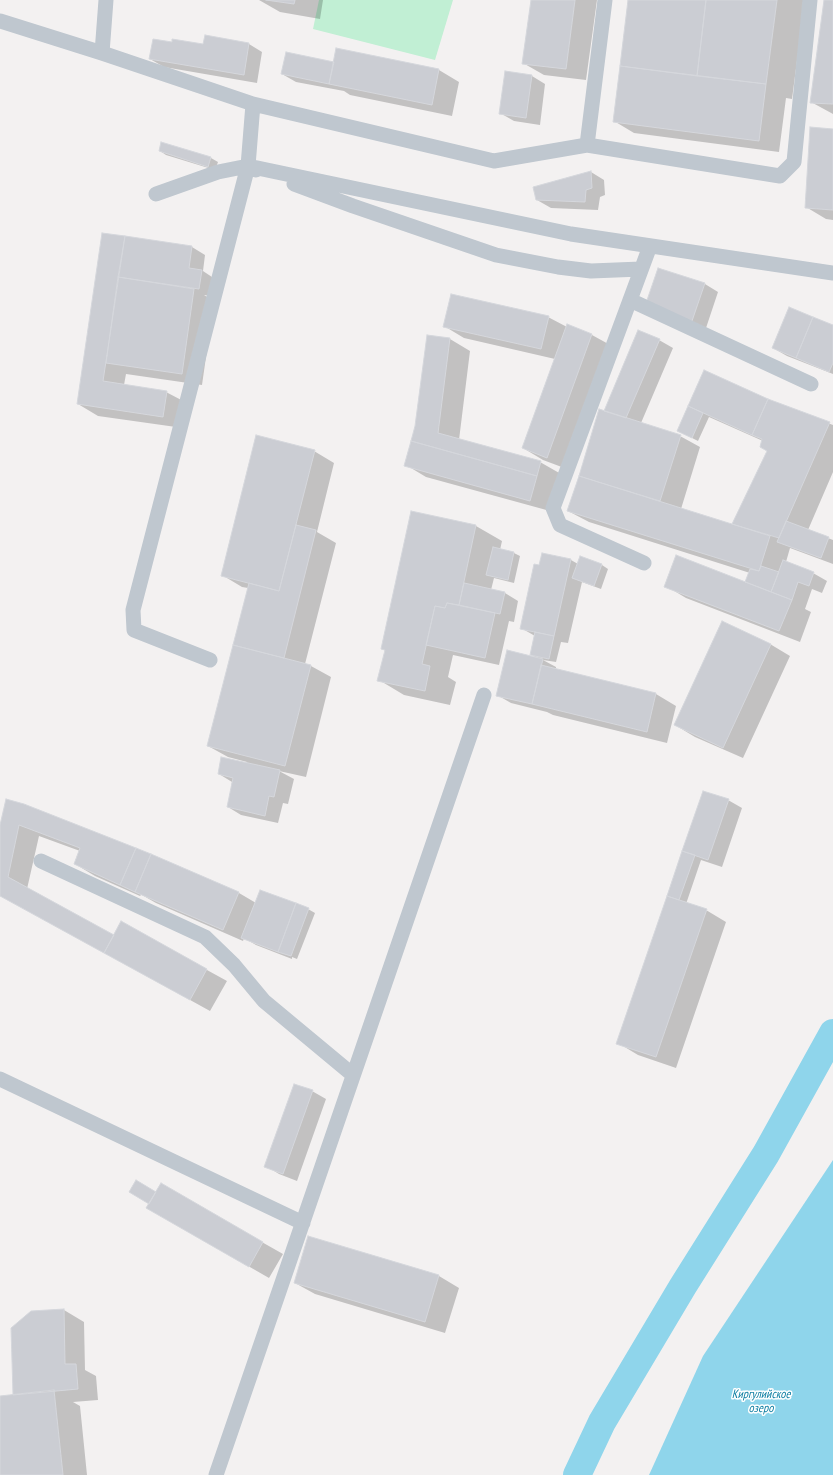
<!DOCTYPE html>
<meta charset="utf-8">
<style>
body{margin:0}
canvas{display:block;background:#f3f1f1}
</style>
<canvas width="833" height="1475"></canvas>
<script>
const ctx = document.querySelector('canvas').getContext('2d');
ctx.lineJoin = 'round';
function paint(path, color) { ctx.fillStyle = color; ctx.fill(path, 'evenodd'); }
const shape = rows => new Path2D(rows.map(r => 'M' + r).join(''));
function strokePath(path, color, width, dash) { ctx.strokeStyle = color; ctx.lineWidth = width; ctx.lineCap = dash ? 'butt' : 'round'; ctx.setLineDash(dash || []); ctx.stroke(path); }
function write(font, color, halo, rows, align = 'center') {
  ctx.font = font + ' "PT Sans Narrow",sans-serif'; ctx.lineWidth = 3; ctx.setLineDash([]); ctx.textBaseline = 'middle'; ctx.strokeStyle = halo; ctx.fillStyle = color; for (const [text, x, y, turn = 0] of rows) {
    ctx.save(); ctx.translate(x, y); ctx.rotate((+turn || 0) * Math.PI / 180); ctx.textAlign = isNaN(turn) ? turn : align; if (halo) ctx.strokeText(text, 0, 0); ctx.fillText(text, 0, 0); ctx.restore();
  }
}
paint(shape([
 [319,0,453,0,435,60,313,29]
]), '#c1efd4');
paint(shape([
 [833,1160,833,1475,649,1475,703,1356]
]), '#8fd5eb');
paint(shape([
 [259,0,323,0,320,19,280,12],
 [532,0,597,0,586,80,544,75,523,63],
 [629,0,805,0,792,99,786,98,779,152,634,133,614,121],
 [825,0,833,0,833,114,811,102],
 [172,43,204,45,249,44,262,52,257,83,164,67,150,59],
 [337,49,439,70,459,82,452,116,350,95,344,91,296,82,282,74,334,63],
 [532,76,545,84,540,125,514,121,500,113],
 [833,130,833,220,826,219,806,207],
 [162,143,211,158,218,162,215,170,166,155,160,151],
 [591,172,604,180,605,195,600,197,598,210,551,208,537,200],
 [103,234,192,247,205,255,203,271,215,279,212,296,204,295,214,301,202,385,126,374,124,385,166,392,187,403,183,428,98,416,78,404],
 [705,284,718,292,706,328,660,313],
 [548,317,567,327,592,335,612,346,567,469,543,460,523,448,555,359,464,338,444,326],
 [833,326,833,374,787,356,773,348],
 [450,339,470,351,459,440,540,462,561,474,550,511,426,477,406,465],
 [659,340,673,348,641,423,680,436,700,447,681,509,732,525,768,451,763,441,709,417,698,441,678,431,705,371,768,400,833,425,833,472,808,530,833,540,833,564,790,548,786,562,813,573,827,581,822,593,812,589,805,609,811,612,800,642,686,598,666,586,746,583,750,573,589,522,568,511,600,410,605,412],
 [314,451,334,463,317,532,336,543,305,664,311,666,331,677,306,777,279,771,294,779,288,804,283,803,278,823,241,815,228,807,232,782,219,774,247,764,247,762,228,757,208,746,248,588,242,587,222,575],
 [412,512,476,526,502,541,500,550,514,553,520,556,514,583,494,578,491,590,505,593,518,601,514,622,509,621,499,665,453,655,448,677,456,682,450,705,404,695,379,680,386,651,382,649],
 [543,554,571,560,578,564,602,565,608,569,601,589,582,582,568,643,561,642,556,662,543,660,556,667,556,670,656,694,676,706,667,743,553,715,547,712,511,703,497,695,536,658,531,654,535,636,521,628],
 [770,644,790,656,743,758,695,737,675,725],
 [703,792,728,800,742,808,722,867,701,860,686,904,706,910,726,922,676,1068,638,1055,618,1043],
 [7,801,136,849,239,893,256,903,308,909,315,913,297,959,292,957,292,959,256,945,244,938,243,941,156,903,142,895,141,895,140,896,95,876,75,864,80,851,39,836,27,889,114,937,207,970,227,981,210,1011,0,895,0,830],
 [312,1091,326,1099,297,1181,279,1174,266,1166],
 [161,1185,283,1254,269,1278,147,1208],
 [309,1237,439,1276,459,1288,445,1333,315,1294,295,1283],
 [64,1310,84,1322,85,1370,96,1376,98,1400,73,1402,80,1406,87,1475,0,1475,0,1397,14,1396]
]), '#0003');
strokePath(shape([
 [577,1475,602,1422,683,1286,766,1154,833,1033]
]), '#8fd5eb', 28);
const building = shape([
 [266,0,295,0,294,4,266,0],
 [531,0,575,0,566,69,522,64,531,0],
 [628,0,706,0,697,76,620,66,628,0],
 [706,0,777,0,766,84,697,76,706,0],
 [824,0,833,0,833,104,810,103,824,0],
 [205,35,249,43,244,75,149,59,153,39,172,42,172,39,203,44,205,35],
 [336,48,439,69,432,105,329,84,336,48],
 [286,52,334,62,329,84,281,74,286,52],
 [620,66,766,84,759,141,613,122,620,66],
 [505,71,532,75,526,118,499,114,505,71],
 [810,127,833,129,833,210,805,208,810,127],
 [161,142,211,157,208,167,159,151,161,142],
 [591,171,592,188,586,190,585,202,536,200,533,187,591,171],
 [102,233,125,236,103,381,167,391,163,417,77,404,102,233],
 [125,236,192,246,189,268,202,270,199,289,118,277,125,236],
 [658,268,705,283,692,321,645,306,658,268],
 [118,277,194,289,182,374,106,363,118,277],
 [451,294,549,316,541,349,443,327,451,294],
 [789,307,813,317,796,358,772,348,789,307],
 [813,317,833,325,833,363,829,372,796,358,813,317],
 [567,324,592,334,547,458,522,448,567,324],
 [638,330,660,339,626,418,604,411,638,330],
 [427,335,450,338,438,433,541,461,537,476,411,441,415,426,427,335],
 [704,370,768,399,752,435,688,406,704,370],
 [768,399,830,422,779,538,732,524,767,451,760,447,762,439,752,435,768,399],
 [688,406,703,413,692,438,677,431,688,406],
 [599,409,681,435,660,501,579,476,599,409],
 [256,435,315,450,279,591,221,576,256,435],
 [411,441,537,476,530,501,404,466,411,441],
 [579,476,770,536,759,571,567,511,579,476],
 [411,511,476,525,459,605,447,603,445,608,435,606,422,664,430,666,425,691,377,681,385,650,381,649,411,511],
 [786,521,829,537,821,558,777,542,786,521],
 [296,525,316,530,284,658,233,645,249,583,279,591,296,525],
 [493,547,514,552,508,580,486,575,493,547],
 [542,553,571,559,554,636,520,629,534,564,539,565,542,553],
 [676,555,792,600,779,631,664,587,676,555],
 [580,556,602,564,594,586,572,578,580,556],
 [783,560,814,572,809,586,798,582,792,600,771,592,783,560],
 [761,566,779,572,771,592,745,582,750,569,759,571,761,566],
 [464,583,505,592,500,614,459,605,464,583],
 [447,603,495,613,485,658,426,645,435,606,445,608,447,603],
 [722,621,771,644,723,748,674,725,722,621],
 [535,632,554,636,549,659,530,655,535,632],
 [233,645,311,665,285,766,207,746,233,645],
 [507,650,543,659,532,704,496,696,507,650],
 [541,665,656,693,647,732,532,704,541,665],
 [221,757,280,770,274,797,269,796,265,816,227,807,233,778,218,774,221,757],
 [703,791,729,799,708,860,682,851,703,791],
 [6,799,24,804,136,848,120,885,74,864,80,848,19,825,8,877,114,935,104,953,0,896,0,825,6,799],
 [136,848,151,854,135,892,120,885,136,848],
 [682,851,695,855,679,900,667,896,682,851],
 [151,854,239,892,223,930,135,892,151,854],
 [260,890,296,903,278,952,241,938,260,890],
 [667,896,707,909,656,1057,616,1044,667,896],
 [296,903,309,908,291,956,278,952,296,903],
 [121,921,207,969,190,1000,104,953,121,921],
 [294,1084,313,1090,283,1174,264,1167,294,1084],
 [136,1180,156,1192,149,1204,129,1192,136,1180],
 [161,1183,263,1242,249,1267,146,1208,161,1183],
 [308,1236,439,1275,425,1322,294,1283,308,1236],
 [64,1309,65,1364,76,1364,78,1389,13,1395,11,1328,31,1311,64,1309],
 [54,1390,63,1475,0,1475,0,1396,54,1390]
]);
paint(building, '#cbcdd3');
strokePath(building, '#d5d7dc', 1);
strokePath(shape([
 [0,21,102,53,253,104,248,166,571,234,833,273],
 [102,53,106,0],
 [253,104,494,161,587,145,780,176,794,162,810,0],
 [587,145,605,0],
 [294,184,353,206,496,255,558,267,591,271,641,269],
 [156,194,218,172,248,166,256,170],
 [630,300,811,384],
 [644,563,560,525,553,508,650,246],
 [210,660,134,630,133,610,248,166],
 [41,861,205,937,234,965,264,1001,353,1075],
 [0,1079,303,1223],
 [216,1475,484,695]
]), '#bfc7cf', 15);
write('italic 12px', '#0f7fa3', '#fff', [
 ["Киргулийское",761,1395],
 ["озеро",761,1409]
]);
</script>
